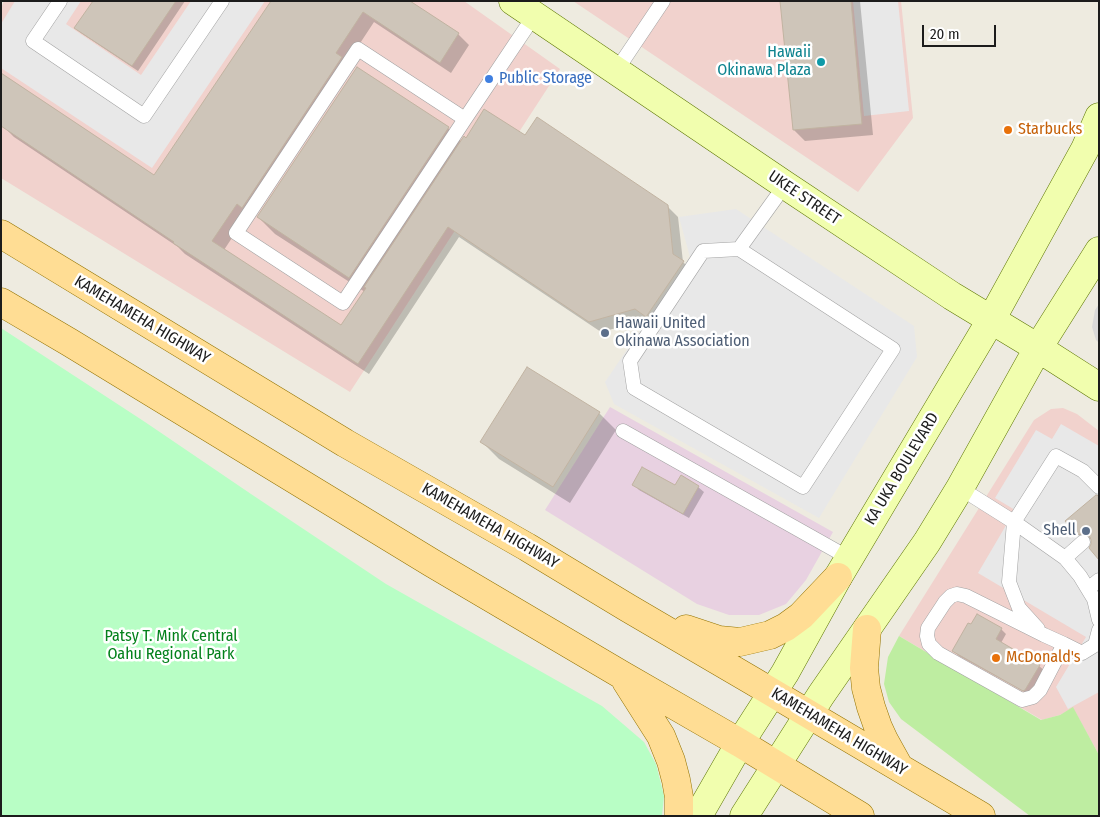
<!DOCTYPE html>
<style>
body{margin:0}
#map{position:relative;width:1100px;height:817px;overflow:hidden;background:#eeebe0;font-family:"Fira Sans Condensed",sans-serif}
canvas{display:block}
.frame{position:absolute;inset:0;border:2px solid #1c1c1c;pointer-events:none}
.scale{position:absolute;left:922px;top:25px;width:74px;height:22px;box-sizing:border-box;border:2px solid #1c1c1c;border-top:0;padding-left:6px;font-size:15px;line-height:18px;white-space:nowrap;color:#1c1c1c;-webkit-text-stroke:4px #fff;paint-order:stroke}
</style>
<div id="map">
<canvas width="1100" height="817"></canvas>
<div class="frame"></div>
<div class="scale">20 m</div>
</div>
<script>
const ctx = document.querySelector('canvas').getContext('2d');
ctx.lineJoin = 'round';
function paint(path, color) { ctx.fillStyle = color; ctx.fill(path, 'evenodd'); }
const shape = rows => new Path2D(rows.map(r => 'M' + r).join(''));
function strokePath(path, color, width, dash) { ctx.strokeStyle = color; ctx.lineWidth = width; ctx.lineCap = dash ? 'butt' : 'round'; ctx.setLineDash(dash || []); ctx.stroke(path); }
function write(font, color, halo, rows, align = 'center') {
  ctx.font = font + ' "Fira Sans Condensed",sans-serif'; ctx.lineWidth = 5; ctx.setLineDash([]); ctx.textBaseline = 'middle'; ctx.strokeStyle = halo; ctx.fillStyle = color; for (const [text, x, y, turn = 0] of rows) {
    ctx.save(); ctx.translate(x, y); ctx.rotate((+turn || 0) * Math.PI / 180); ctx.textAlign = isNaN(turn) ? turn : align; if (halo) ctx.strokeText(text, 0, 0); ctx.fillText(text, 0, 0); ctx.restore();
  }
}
paint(shape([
 [1099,304,1099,343,1096,340,1092,327,1095,310]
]), '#dad9d8');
paint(shape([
 [4,1,464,1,560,69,350,392,1,178,1,8],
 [573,1,901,1,913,118,858,192],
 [1063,408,1077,414,1099,431,1099,755,1073,708,1060,715,1042,720,899,636,1034,420,1051,409]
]), '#f1d2cd');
paint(shape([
 [610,407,833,532,806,580,786,604,759,615,729,615,697,604,545,510]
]), '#e8d1e1');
paint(shape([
 [899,636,1041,720,1060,715,1073,707,1099,755,1099,816,1030,816,901,719,889,702,884,684,888,657]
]), '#beeda1');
paint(shape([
 [1,328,145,422,251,494,386,584,602,706,644,742,656,764,664,796,662,816,1,816]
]), '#b8fec5');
paint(shape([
 [15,1,81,1,66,24,141,75,191,1,265,1,152,168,1,68,1,24],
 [853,1,898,1,909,111,864,116],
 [736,209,914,326,917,357,819,518,614,404,605,382,690,257,679,217],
 [1061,424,1099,446,1099,692,1068,709,1056,687,1086,637,978,573,1015,510,995,498,1036,430,1052,439]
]), '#e8e8e8');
paint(shape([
 [94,1,185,1,138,71,81,33,76,28],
 [273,1,408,1,458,34,469,45,451,73,374,22,224,250,342,327,365,292,275,234,258,217,357,68,448,128,462,142,525,137,667,206,678,217,683,262,694,273,657,327,647,320,601,332,459,237,369,374,185,254,178,247,14,137,3,126,154,177],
 [782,1,860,1,873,135,805,141,794,130],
 [599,413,616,430,570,503,499,459,482,442],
 [634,484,675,487,698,487,704,492,689,518,639,490],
 [1091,501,1093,539,1087,539,1084,540,1078,534],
 [1001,629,1006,634,1001,643,1039,666,1045,671,1030,695,959,656,953,650]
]), '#0003');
const building = shape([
 [93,1,176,1,132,66,74,28,93,1],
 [271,1,410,1,459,33,440,63,363,12,336,53,342,57,242,208,237,204,212,241,341,325,366,288,364,287,464,136,466,138,484,109,525,135,537,117,668,205,673,254,684,261,646,317,635,309,589,322,448,227,358,364,173,243,174,242,1,126,1,73,154,175,271,1],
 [780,1,851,1,862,124,793,130,780,1],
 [357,67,449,127,349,278,257,217,357,67],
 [527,367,600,412,553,487,480,442,527,367],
 [642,467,675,485,681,475,699,486,683,514,632,485,642,467],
 [1096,495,1099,496,1099,560,1089,548,1091,544,1091,540,1090,537,1085,534,1081,534,1077,535,1065,521,1096,495],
 [977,614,1002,628,996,639,1040,665,1025,690,1023,691,952,651,968,623,971,624,977,614]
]);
paint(building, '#cec5b9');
strokePath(building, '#c1b3a1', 1);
const lane = shape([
 [60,1,33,41,144,116,222,1],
 [616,71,663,1],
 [465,119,358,49,236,233,343,303,465,119,534,16],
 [739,249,893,349,803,487,634,388,630,361,703,251,739,249],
 [739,249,785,185],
 [623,431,849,558],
 [1099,487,1083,471,1056,456,1014,522,1065,558,1080,576,1094,599,1099,620],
 [960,488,1014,522,1009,582,1019,608,1038,629],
 [1065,558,1083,542],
 [1088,589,1099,580],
 [1064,644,1040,690,1033,697,1022,700,938,653,929,644,927,636,928,628,945,602,951,596,957,594,966,596,1044,635,1064,644,1082,653,1095,645,1099,630]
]);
const secondary = shape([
 [513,1,785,185,952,296,1038,348,1099,387],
 [698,816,740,743,785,673,838,577,991,320,1085,149,1099,117],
 [744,816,821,695,927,542,960,488,1038,348,1099,251]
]);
const primary = shape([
 [1,234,345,443,527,547,628,608,751,680,981,816],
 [1,302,69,342,432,563,622,675,740,743,860,816],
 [686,629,719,640,740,642,770,635,786,627,801,616,838,577],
 [867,629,864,668,866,688,871,707,878,727,884,740,899,767],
 [626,681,661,736,671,761,676,780,679,797,679,816]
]);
strokePath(lane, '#a3a3a3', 15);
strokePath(secondary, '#5c7500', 29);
strokePath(primary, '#937300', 29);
strokePath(lane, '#fff', 14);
strokePath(secondary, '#f1feae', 28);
strokePath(primary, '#ffdd94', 28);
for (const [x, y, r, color] of [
 [821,62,5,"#0f9aa8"],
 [489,79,5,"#3f7fe0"],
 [1008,130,5,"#e8710a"],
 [605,333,5,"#5c6f8a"],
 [1086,531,5,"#5c6f8a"],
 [996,658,5,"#e8710a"]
]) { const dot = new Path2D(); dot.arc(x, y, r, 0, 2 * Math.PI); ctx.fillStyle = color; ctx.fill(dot); strokePath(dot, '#fff', 2); }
write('16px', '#0d838f', '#fff', [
 ["Hawaii",811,53],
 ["Okinawa Plaza",811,71]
], 'right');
write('16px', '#366cbe', '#fff', [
 ["Public Storage",499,79]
], 'left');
write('16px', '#c56008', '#fff', [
 ["Starbucks",1018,130],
 ["McDonald's",1006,658]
], 'left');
write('16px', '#1c1c1c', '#fff', [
 ["UKEE STREET",804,198,34],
 ["KAMEHAMEHA HIGHWAY",142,320,31],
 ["KA UKA BOULEVARD",902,469,-59],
 ["KAMEHAMEHA HIGHWAY",490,526,30],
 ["KAMEHAMEHA HIGHWAY",839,732,31]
]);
write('16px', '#4e5e75', '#fff', [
 ["Hawaii United",615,324],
 ["Okinawa Association",615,342],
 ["Shell",1076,531,"right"]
], 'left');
write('16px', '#03811b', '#fff', [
 ["Patsy T. Mink Central",171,637],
 ["Oahu Regional Park",171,655]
]);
</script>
